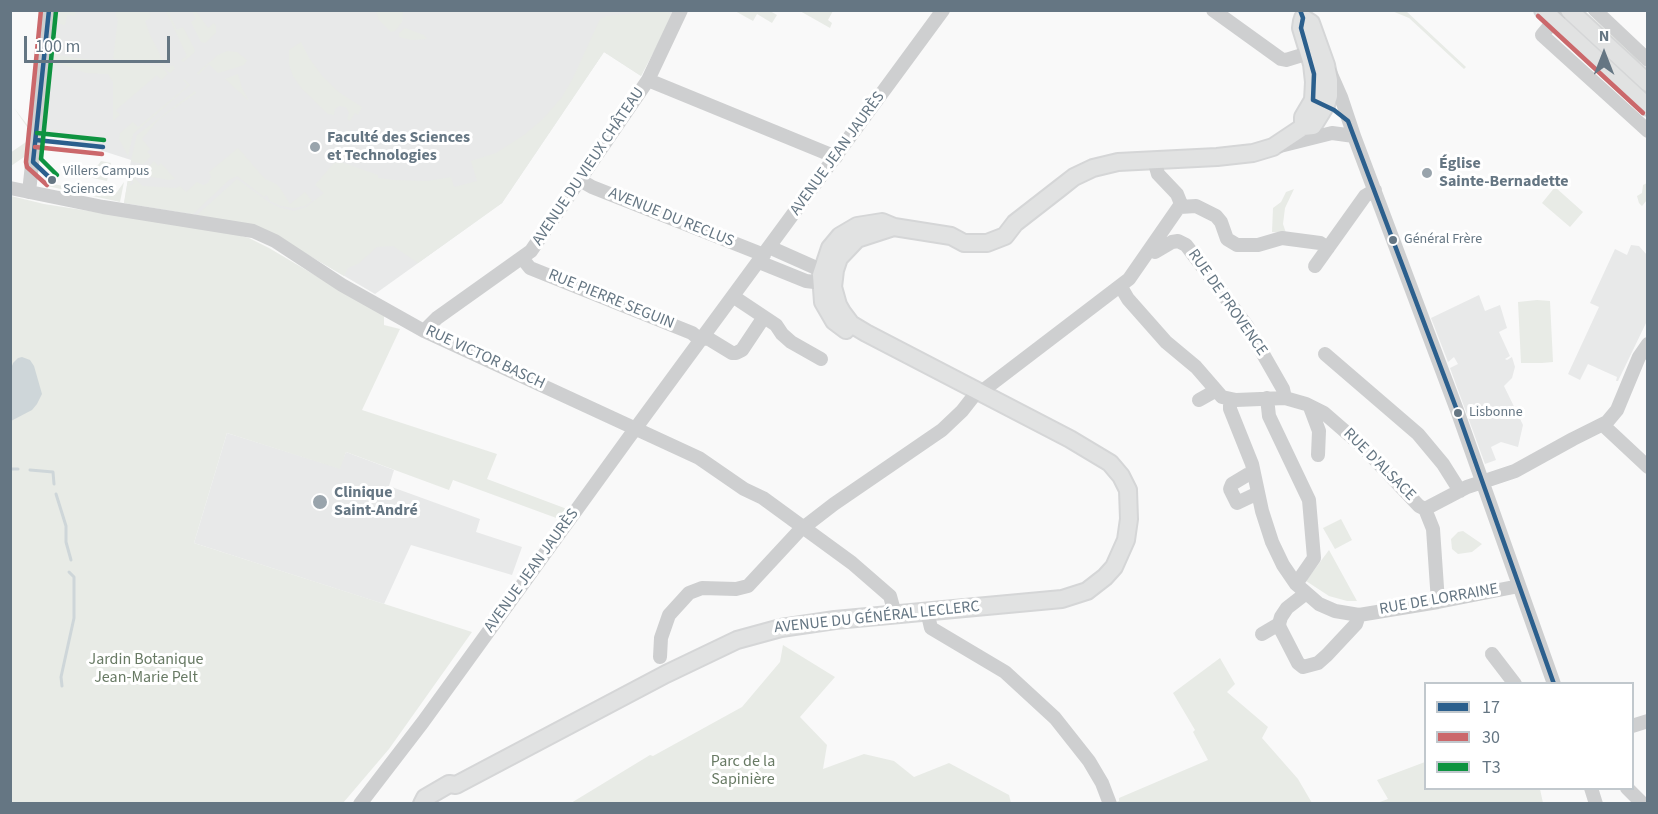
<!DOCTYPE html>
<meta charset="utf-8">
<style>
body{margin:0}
#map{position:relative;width:1658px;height:814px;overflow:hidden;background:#f9f9f9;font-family:"Source Sans 3",sans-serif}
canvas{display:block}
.frame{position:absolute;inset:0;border:12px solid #657683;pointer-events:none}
.legend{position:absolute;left:1424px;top:682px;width:210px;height:108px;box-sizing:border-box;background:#fff;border:2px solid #c1c8cd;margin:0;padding:8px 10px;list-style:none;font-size:18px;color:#657683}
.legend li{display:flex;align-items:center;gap:12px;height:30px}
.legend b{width:30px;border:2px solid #c1c8cd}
.north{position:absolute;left:1574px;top:24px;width:60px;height:60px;-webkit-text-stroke:4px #fff;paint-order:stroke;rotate:0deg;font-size:16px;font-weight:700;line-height:24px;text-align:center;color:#657683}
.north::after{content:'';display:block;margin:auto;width:21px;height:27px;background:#657683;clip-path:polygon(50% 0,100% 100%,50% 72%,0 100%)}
.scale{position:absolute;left:24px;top:36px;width:146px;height:27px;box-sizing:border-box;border:3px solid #657683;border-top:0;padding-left:8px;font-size:18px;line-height:21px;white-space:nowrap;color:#657683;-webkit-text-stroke:4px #fff;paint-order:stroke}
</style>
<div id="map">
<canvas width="1658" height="814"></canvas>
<div class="frame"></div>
<ul class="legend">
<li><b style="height:8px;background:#2b5f8d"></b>17</li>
<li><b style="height:8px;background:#cb686b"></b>30</li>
<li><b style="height:8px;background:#0e9340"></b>T3</li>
</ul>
<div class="north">N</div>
<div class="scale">100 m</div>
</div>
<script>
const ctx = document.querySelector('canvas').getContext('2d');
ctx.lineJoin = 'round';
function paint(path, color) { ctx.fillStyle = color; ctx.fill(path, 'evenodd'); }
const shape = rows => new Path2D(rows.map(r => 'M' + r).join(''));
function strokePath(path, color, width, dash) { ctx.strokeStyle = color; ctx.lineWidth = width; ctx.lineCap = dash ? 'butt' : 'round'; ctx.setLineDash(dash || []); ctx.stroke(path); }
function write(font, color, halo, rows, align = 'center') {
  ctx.font = font + ' "Source Sans 3",sans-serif'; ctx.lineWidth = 6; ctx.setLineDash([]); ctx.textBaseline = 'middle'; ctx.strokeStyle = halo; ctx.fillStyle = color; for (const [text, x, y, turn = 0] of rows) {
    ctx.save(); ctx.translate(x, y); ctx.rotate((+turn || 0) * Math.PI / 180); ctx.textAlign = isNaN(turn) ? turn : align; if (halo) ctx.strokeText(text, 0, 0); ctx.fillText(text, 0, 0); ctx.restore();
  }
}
paint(shape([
 [56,11,674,11,641,76,604,52,502,203,375,294,273,234,237,222,124,203,131,160,50,134,46,131,46,66],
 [1631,245,1639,246,1647,255,1647,321,1618,381,1616,381,1617,377,1588,364,1580,380,1568,374,1599,307,1590,303,1615,249,1627,255],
 [1479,295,1485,311,1500,305,1507,328,1499,332,1510,356,1505,359,1507,360,1512,357,1515,367,1512,378,1504,386,1523,425,1518,447,1501,442,1491,447,1496,460,1485,464,1450,368,1458,364,1454,357,1448,362,1431,318],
 [227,433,339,468,346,452,394,470,389,486,480,519,476,532,522,547,512,575,411,545,384,604,194,543]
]), '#e8e9e9');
paint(shape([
 [57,11,76,11,75,16,67,15,65,25,55,23],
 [116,11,149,11,151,18,145,21,150,35,167,68,173,65,175,69,170,73,160,64,113,59,118,18,116,17],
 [166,11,168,11,177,30,183,27,195,50,194,53,183,62,181,60,187,56],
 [192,11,196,11,208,28,214,23,216,26,216,33,205,43,201,42,191,22,196,19],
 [376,11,403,11,402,22,395,31,391,32,379,20],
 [660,11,668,11,672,17,641,76,604,52,502,203,418,263,393,246,377,247,358,264,348,268,344,276,273,234,237,222,197,215,237,179,270,203,281,208,294,211,306,207,324,193,315,185,333,164,338,161,378,175,378,178,395,180,427,181,451,177,454,187,477,181,471,161,496,153,524,135,543,119,562,97,573,78,600,19,607,16],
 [735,11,770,11,777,15,772,23,757,14,753,21],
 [800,11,833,11,828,20,832,23,830,28],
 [1392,11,1406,11,1466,67,1464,69,1409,18],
 [1578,11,1585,11,1641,61,1637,66],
 [405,28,424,35,427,39,412,40,399,37,399,33],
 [53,36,61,37,58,55,105,62,120,62,157,66,162,67,168,74,161,80,157,75,116,110,120,115,113,121,113,82,108,74,86,73,58,63,52,66,49,88,50,131,56,129,56,135,51,134,46,131,45,91],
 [301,42,309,58,323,77,340,93,362,107,358,115,355,113,350,121,347,119,349,113,346,107,339,106,335,109,334,115,328,114,302,89,293,76,289,64,289,50],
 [227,51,237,52,247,60,244,65,218,73,209,64,198,75,197,73,218,55],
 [238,74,242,88,249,101,225,79],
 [184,79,190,85,133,134,128,156,119,139,120,133,133,122,138,127,184,89,188,85,183,80],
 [195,91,196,93,159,119,142,139,150,149,147,152,151,156,143,164,133,162,131,160,137,135],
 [14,108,29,127,27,155,11,166,10,153,26,142,27,127],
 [238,148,265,179,276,184,280,188,290,204,305,192,312,201,305,206,294,208,281,206,270,201,267,195,264,197,237,176,229,180,193,214,124,203,129,174,132,176,130,186,135,182,133,182,133,177,143,186,176,188,180,186,186,192,197,182,203,185,208,183,211,177,209,172],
 [101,161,111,163,107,181,83,176,84,174,80,173,81,167,98,165],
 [154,161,158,166,161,163,175,179,168,180,147,176,145,170],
 [124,182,120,202,47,186,50,183,88,192,111,195,117,192],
 [1647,183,1647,200,1642,206,1639,203,1637,196,1642,193,1643,185],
 [1555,187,1583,212,1570,227,1542,203],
 [1294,189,1285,208,1283,224,1286,233,1272,232,1273,208,1281,202,1286,192],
 [11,196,44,204,231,233,249,238,269,248,384,316,384,325,400,329,362,410,497,454,487,479,567,509,559,519,453,480,449,490,346,452,340,469,227,433,194,543,472,632,389,749,343,803,11,803],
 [1537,300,1550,301,1553,362,1542,363,1521,363,1518,302],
 [1341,519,1352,540,1335,549,1323,528],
 [1463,531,1482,544,1472,552,1458,554,1452,549,1451,539,1458,532],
 [1329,550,1357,601,1347,601,1329,596,1306,581],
 [783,645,835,677,800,717,827,745,823,769,864,754,894,761,914,777,949,763,1009,795,1011,803,571,803,650,755,653,756,742,707,780,662],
 [1220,658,1235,684,1227,692,1268,727,1262,738,1298,779,1312,803,1116,804,1116,802,1119,801,1119,798,1208,760,1193,732,1195,730,1173,693],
 [1425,762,1426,788,1540,789,1543,803,1377,803,1388,799,1377,780]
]), '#e8ebe6');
paint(shape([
 [22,357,30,360,34,366,42,394,37,404,32,410,11,421,11,369,13,363,18,358]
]), '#ced6d9');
strokePath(shape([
 [10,469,18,469],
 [30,470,53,472,54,484],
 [56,494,66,526,66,542,71,560],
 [62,686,61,677,74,618,74,577,69,572]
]), '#ced6d9', 3);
const major = shape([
 [1543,10,1648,107],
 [1569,10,1648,83],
 [1302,21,1301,28,1312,64,1314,82,1313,100,1303,117,1303,127],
 [846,330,834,321,823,302,821,275,830,248,840,236,857,226,882,222,894,227,951,236,964,243,987,243,1005,236,1015,223,1060,188,1074,177,1093,168,1118,162,1217,157,1253,153,1273,147,1303,127,1313,126,1326,105,1329,96,1329,80,1326,65,1311,23,1303,18],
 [422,804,425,798,449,784,456,785,666,674,737,640,781,628,835,620,1062,599,1087,591,1105,577,1114,567,1126,540,1129,519,1128,490,1121,476,1110,463,1070,439,866,333,851,324,842,312,838,305,833,287,835,270,839,258,857,239,894,227]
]);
strokePath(major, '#d5d6d7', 20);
strokePath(shape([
 [1213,10,1281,59,1286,60,1299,56,1317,50],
 [1563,10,1542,35,1648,131],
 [1595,10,1648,60],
 [1330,72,1341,97,1354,136,1458,413,1554,684],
 [648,80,836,157],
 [1280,146,1332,133,1354,136],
 [580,180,592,187,764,255],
 [10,188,103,207,253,231,275,241,342,285,424,331,699,458,744,489,763,498,852,563,890,596,895,614],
 [29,192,49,10],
 [1180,207,1196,206,1216,216,1221,222,1227,239,1237,245,1258,245,1282,238,1320,243,1328,248],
 [769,247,832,275],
 [1150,249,1155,252,1172,242,1178,241,1186,245,1247,326,1283,389,1285,398],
 [522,258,530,268,692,333,698,338,709,339,732,353,736,353,742,350,764,317],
 [759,262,806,281,831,284],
 [1315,266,1365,196,1375,190],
 [1121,287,1128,299,1166,342,1196,367,1222,397,1236,400,1285,398,1306,404,1324,413,1362,446,1419,506,1425,509,1467,487,1515,471,1573,439,1607,422,1617,410,1639,357,1648,344],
 [734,297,776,325,782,334,791,342,821,359],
 [424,331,437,318,531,251,648,80,681,10],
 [1325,354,1418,434,1443,464,1460,491],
 [981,392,1129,279,1181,204,1177,194,1158,174,1154,160],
 [1267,398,1269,416,1309,500,1314,558,1296,584],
 [1199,400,1215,391],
 [1230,400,1230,409,1252,464,1262,511,1272,542,1283,565,1296,584,1319,604,1335,611,1359,615,1438,602,1519,586],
 [1310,407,1319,431,1318,455],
 [1603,425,1648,467],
 [1254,474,1247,475,1232,484,1230,489,1237,503,1258,493],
 [1425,509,1433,529,1438,602],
 [1305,594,1287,608,1281,617,1279,624,1280,628,1298,663,1303,667,1318,663,1327,655,1356,624,1359,615],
 [927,611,931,628,1005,672,1055,718,1089,761,1102,783,1110,804],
 [1262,634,1279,624],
 [1492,654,1515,684],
 [660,657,661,638,669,615,689,593,702,588,736,589,748,586,799,531,834,504,942,430,962,411,973,397],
 [1632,726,1648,721],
 [1591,788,1596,804],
 [1627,788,1643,804],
 [360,804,423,722,627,440,943,10]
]), '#cecfd0', 14);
strokePath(major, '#e1e2e2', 16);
strokePath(shape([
 [49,10,33,162,52,180],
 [1300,10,1303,18,1301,28,1314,74,1313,100,1334,110,1348,121,1458,413,1554,684],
 [36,140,103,147]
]), '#2b5f8d', 4.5);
strokePath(shape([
 [41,10,26,162,27,167,47,185],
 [1538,16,1643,113],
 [35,147,102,154]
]), '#cb686b', 4.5);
strokePath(shape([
 [56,11,41,159,57,175],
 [37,133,104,140]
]), '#0e9340', 4.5);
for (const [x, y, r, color] of [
 [315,147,6,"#99a4ac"],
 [1427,173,6,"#99a4ac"],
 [52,180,5,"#657683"],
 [1393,240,5,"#657683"],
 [1458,413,5,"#657683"],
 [320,502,8,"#99a4ac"]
]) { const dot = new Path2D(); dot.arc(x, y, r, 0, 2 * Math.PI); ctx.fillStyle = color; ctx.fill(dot); strokePath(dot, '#fff', 2); }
write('14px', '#657683', '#fff', [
 ["Villers Campus",63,172],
 ["Sciences",63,190],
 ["Général Frère",1404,240],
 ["Lisbonne",1469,413]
], 'left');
write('bold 16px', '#657683', '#fff', [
 ["Faculté des Sciences",327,138],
 ["et Technologies",327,156],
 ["Église",1439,164],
 ["Sainte-Bernadette",1439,182],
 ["Clinique",334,493],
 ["Saint-André",334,511]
], 'left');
write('16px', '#657683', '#fff', [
 ["AVENUE JEAN JAURÈS",838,154,-54],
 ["AVENUE DU VIEUX CHÂTEAU",589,167,-56],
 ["AVENUE DU RECLUS",671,218,22],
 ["RUE PIERRE SEGUIN",611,300,22],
 ["RUE DE PROVENCE",1227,303,55],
 ["RUE VICTOR BASCH",485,358,25],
 ["RUE D'ALSACE",1379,465,45],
 ["AVENUE JEAN JAURÈS",532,571,-54],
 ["RUE DE LORRAINE",1439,600,-10],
 ["AVENUE DU GÉNÉRAL LECLERC",877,618,-6]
]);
write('16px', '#687a64', '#fff', [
 ["Jardin Botanique",146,660],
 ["Jean-Marie Pelt",146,678],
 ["Parc de la",743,762],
 ["Sapinière",743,780]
]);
</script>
